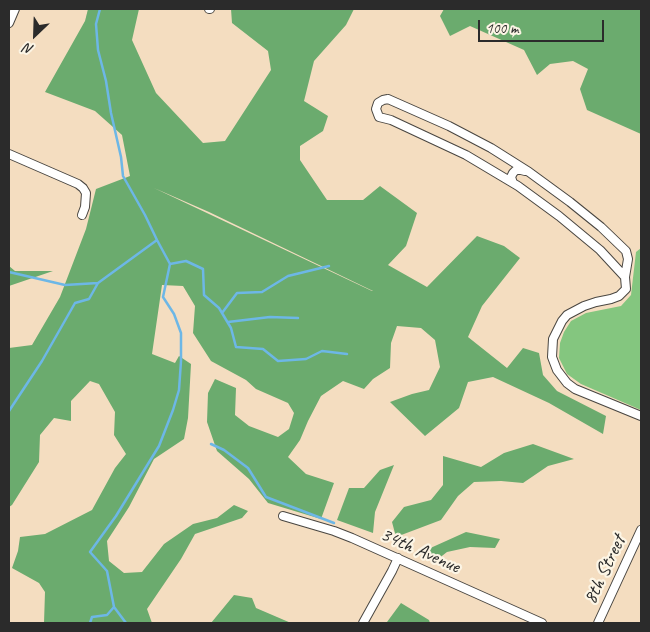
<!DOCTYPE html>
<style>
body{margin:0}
#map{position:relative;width:650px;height:632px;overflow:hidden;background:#f4ddc0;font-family:Caveat,sans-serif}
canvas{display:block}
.frame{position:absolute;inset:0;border:10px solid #2b2b2b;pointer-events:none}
.north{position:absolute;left:10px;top:10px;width:50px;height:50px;-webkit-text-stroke:4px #fcf5e5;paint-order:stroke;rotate:204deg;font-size:14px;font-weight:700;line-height:20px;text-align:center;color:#2b2b2b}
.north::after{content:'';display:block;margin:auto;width:18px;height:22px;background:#2b2b2b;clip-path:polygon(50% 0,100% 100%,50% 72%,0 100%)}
.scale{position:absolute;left:478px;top:20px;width:126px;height:22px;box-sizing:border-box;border:2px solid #2b2b2b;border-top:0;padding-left:6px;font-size:15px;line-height:18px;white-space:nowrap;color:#2b2b2b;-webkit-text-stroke:4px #fcf5e5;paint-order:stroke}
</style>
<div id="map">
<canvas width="650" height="632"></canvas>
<div class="frame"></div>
<div class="north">N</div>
<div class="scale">100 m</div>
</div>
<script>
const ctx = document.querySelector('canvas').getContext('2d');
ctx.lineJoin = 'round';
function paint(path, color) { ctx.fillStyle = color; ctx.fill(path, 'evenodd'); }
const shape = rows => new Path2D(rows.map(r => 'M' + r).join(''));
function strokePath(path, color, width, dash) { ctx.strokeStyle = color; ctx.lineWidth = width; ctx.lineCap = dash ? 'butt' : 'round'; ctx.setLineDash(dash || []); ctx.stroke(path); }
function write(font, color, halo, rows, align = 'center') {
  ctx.font = font + ' Caveat,sans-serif'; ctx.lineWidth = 4.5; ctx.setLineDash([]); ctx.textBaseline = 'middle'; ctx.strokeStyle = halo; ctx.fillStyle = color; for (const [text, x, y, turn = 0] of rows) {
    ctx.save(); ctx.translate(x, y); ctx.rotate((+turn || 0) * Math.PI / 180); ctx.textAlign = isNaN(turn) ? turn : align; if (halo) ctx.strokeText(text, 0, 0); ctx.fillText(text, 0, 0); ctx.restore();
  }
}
paint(shape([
 [641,248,641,410,581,384,567,374,559,358,560,343,564,332,571,321,586,313,621,306,631,295,636,252]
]), '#84c67f');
paint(shape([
 [88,9,139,9,132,40,156,93,203,143,225,141,271,70,268,51,232,23,231,9,354,9,346,25,314,61,304,101,328,116,323,131,300,146,300,160,327,200,363,200,380,186,417,213,406,246,388,265,427,287,477,236,504,246,520,258,482,306,468,337,507,368,523,348,539,353,543,375,557,391,606,416,603,434,549,403,493,377,468,382,459,408,425,436,390,402,412,394,429,390,440,367,435,340,421,328,397,326,391,343,390,368,373,379,364,389,343,381,321,396,308,421,300,440,288,457,306,474,334,483,321,519,268,503,249,479,217,451,207,422,208,393,215,379,236,388,235,415,249,426,278,437,289,429,294,413,288,403,256,389,246,380,211,361,193,333,195,306,183,286,162,285,152,354,175,363,179,356,191,364,188,418,184,439,154,459,129,507,107,541,109,561,124,573,142,572,164,544,193,524,217,518,234,505,248,511,242,518,195,534,181,559,147,609,152,623,44,623,45,592,39,583,12,568,18,551,20,537,45,534,92,510,115,468,126,454,114,435,115,412,99,384,90,381,71,401,71,421,54,418,40,435,39,462,12,505,9,507,9,348,32,345,60,297,86,229,96,189,130,176,122,135,95,111,45,92,85,21],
 [154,188,209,212,373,291,372,291],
 [444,9,641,9,641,134,587,110,580,89,588,69,573,61,550,64,537,75,524,50,470,26,450,36,440,16],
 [9,266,15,271,53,271,9,286],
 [533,444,574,459,548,466,523,483,501,481,474,482,458,496,441,520,396,537,392,522,404,507,431,500,443,485,443,456,481,467,504,453],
 [394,465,375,512,373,533,337,520,349,488,364,488,380,470],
 [466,532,500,539,495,548,470,547,447,552,438,559,426,550],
 [234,595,252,598,256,608,291,623,211,623],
 [401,603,429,620,430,623,388,623,387,622]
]), '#6bab6e');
strokePath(shape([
 [170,264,186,261,203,269,204,295,219,308,231,328,236,347,263,349,278,361,306,359,322,351,347,354],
 [9,272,65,285,98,283,157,240],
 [222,313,237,293,262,292,288,276,329,266],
 [228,322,270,317,298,318],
 [9,411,42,361,75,303,89,299,98,283],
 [211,444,224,450,248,468,266,497,334,523],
 [114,607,126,623],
 [90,623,92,617,107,615,114,607,107,571,90,552,116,516,159,446,173,410,179,390,181,361,181,333,174,314,163,297,170,264,157,240,145,215,123,176,121,157,111,113,106,81,98,50,96,24,100,9]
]), '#6db7e6', 2.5);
const street = shape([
 [209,9,210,9],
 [9,23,15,9],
 [388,99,449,126,491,148,529,172,570,202,601,227,626,251,628,259,625,277,600,250,559,216,518,186,466,155,391,120,379,117,376,109,378,103,383,100,388,99],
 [9,154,78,184,83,188,86,193,85,207,82,215],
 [513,183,511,177,513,173,516,170,521,170,525,171],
 [625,277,626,289,619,296,611,299,596,302,584,306,567,315,562,321,553,339,552,357,557,370,567,383,575,389,641,416],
 [283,516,334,531,352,538,542,623],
 [363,623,392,571,398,558],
 [598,623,641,530]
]);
strokePath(street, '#494641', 10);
strokePath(street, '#fff', 8);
write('20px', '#2b2b2b', '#fcf5e5', [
 ["34th Avenue",420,551,24],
 ["8th Street",605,570,-65]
]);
</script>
